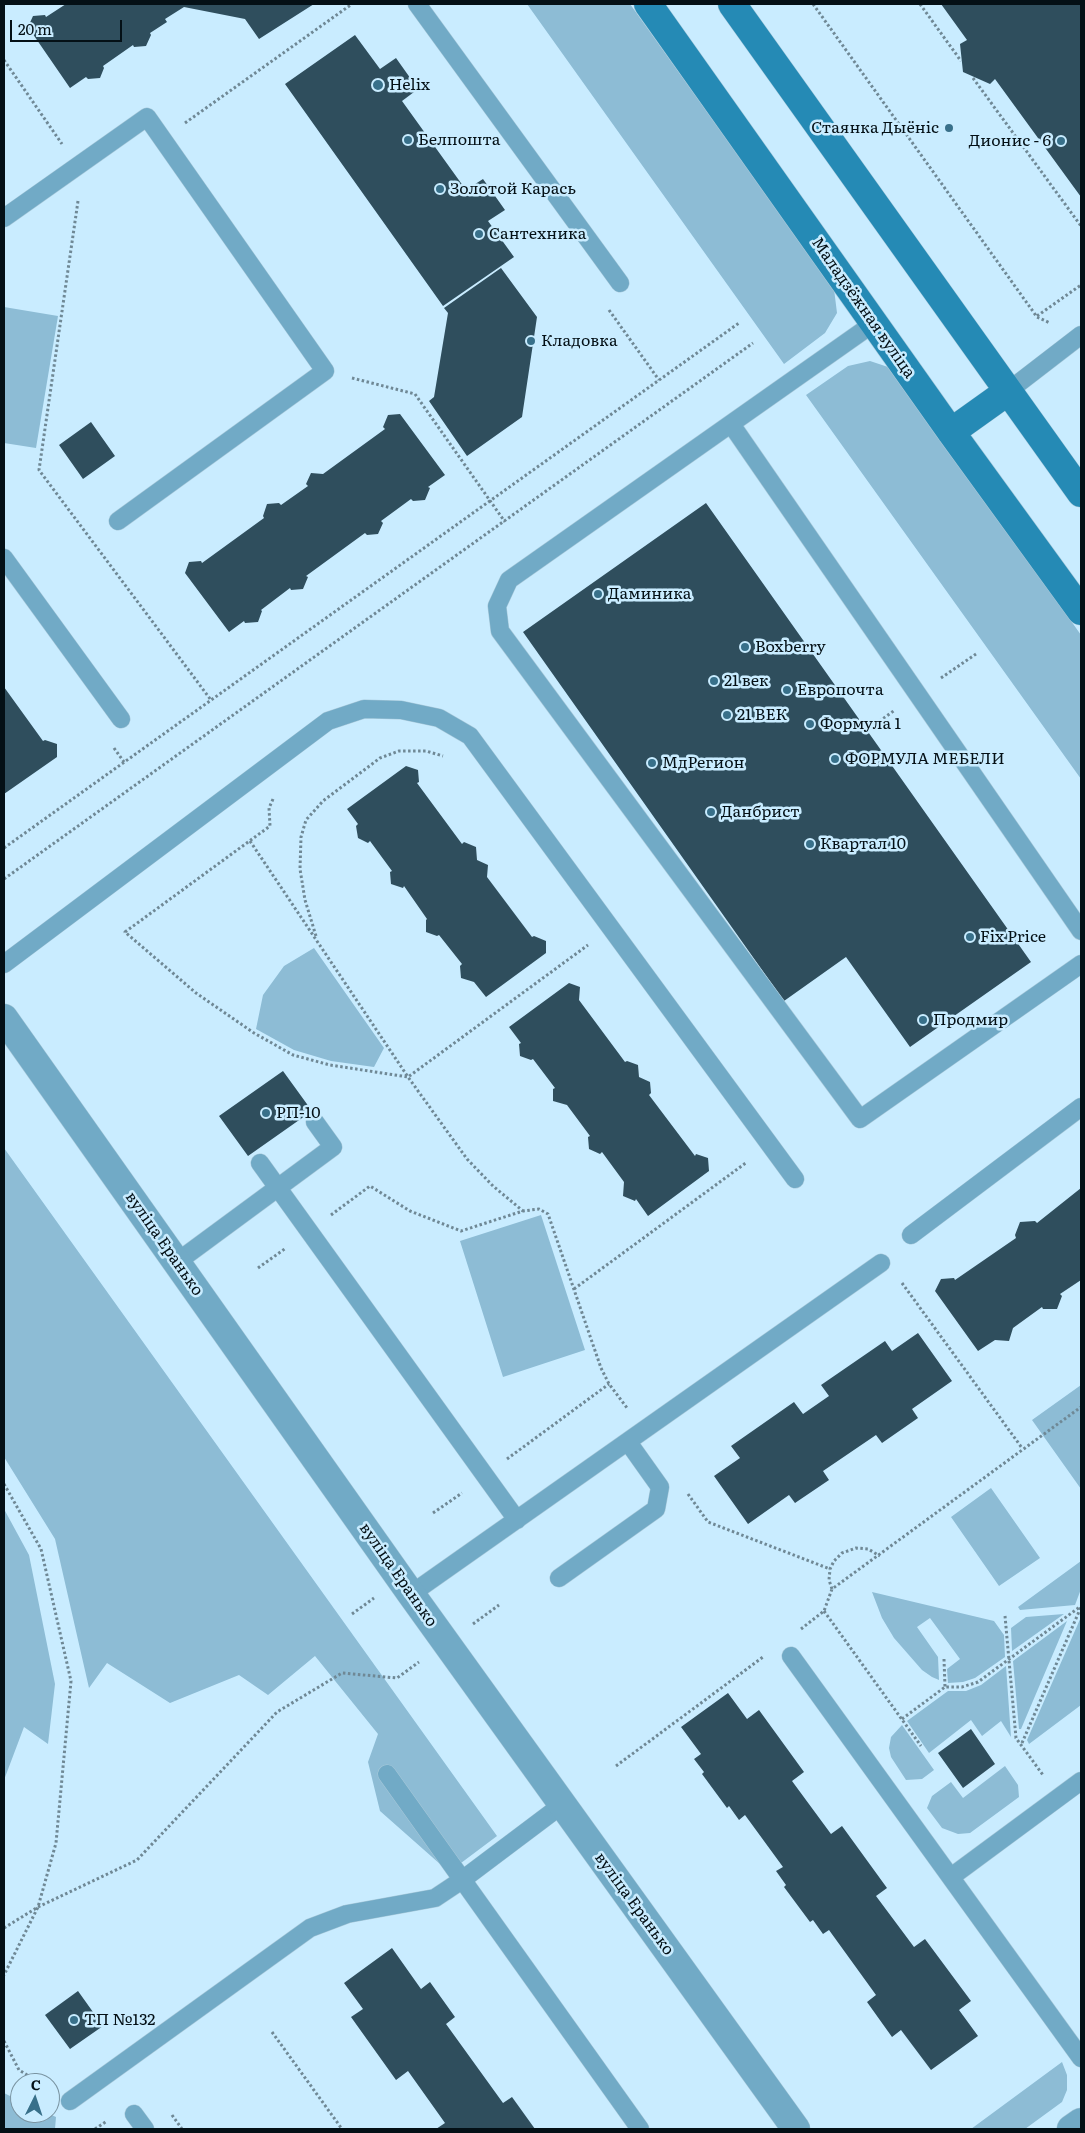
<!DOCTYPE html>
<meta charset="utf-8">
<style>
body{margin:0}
#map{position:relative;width:1085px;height:2133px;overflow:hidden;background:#c9ecff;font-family:Literata,serif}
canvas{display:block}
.frame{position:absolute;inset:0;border:5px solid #041016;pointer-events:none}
.north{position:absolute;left:10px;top:2073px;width:50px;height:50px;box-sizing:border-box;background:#c9ecff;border:1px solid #7a94a2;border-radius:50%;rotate:4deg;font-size:14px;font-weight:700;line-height:20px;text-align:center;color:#041016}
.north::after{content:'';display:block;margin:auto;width:18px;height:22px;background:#38708a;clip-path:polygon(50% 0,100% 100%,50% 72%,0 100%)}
.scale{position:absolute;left:10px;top:20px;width:112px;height:22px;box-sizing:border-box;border:2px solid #041016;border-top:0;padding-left:6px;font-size:15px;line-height:18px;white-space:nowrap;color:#041016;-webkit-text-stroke:4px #c9ecff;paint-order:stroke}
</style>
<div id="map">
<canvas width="1085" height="2133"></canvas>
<div class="frame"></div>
<div class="north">С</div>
<div class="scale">20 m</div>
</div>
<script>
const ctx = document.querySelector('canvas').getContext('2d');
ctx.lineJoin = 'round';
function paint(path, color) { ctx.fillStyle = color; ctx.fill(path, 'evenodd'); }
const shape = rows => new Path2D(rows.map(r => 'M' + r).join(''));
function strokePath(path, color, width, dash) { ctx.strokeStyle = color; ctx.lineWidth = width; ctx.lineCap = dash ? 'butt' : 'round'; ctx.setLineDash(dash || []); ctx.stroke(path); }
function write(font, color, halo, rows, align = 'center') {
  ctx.font = font + ' Literata,serif'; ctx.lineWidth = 5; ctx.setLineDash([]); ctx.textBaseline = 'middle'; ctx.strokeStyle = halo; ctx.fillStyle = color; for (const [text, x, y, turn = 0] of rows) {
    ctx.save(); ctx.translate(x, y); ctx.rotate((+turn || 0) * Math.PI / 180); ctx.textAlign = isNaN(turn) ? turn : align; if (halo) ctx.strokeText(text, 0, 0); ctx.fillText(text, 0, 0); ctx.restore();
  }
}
paint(shape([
 [527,4,630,4,834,289,837,313,825,333,784,364],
 [4,307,58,316,36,448,4,443],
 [870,361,891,368,1081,635,1081,779,806,395,848,366],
 [314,948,384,1048,374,1067,331,1061,294,1050,256,1029,263,995,284,966],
 [4,1148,497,1836,449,1872,380,1811,368,1762,378,1734,315,1656,268,1695,239,1675,170,1703,107,1663,89,1688,55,1539,4,1457],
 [541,1215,585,1350,503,1377,460,1241],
 [1081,1385,1081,1489,1032,1420],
 [991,1488,1040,1558,999,1586,951,1517],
 [4,1509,29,1555,55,1684,48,1744,24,1727,4,1780],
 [1081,1561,1081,1589,1075,1605,1020,1610,1018,1607],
 [872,1592,994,1621,1004,1635,1005,1657,975,1678,963,1682,948,1683,947,1669,960,1659,930,1618,917,1627,938,1657,939,1680,932,1677,922,1670,894,1638,882,1618],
 [1064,1614,1012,1651,1011,1628,1026,1617],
 [1081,1617,1081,1705,1029,1744,1027,1740],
 [1067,1621,1021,1729,1019,1729,1013,1661],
 [1006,1666,1011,1737,1001,1721,982,1736,971,1720,929,1753,907,1721,948,1691,966,1691,981,1685],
 [902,1725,934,1770,922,1779,906,1780,891,1757,889,1748,891,1737],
 [1005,1766,1018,1785,1019,1797,970,1833,958,1834,942,1828,927,1808,932,1796,951,1782,963,1798],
 [1062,2062,1067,2075,1067,2090,1062,2102,1025,2129,971,2129],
 [4,2093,20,2101,20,2113,47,2113,56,2117,55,2129,4,2129]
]), '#8dbcd5');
paint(shape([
 [66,4,314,4,259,39,245,19,184,7,165,19,167,22,150,33,151,35,146,46,134,47,133,45,103,66,104,68,100,78,88,79,86,77,70,88,28,27,33,16,45,15,46,17],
 [941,4,1081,4,1081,197,995,79,990,84,963,72,960,44,967,40],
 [355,35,380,69,396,58,418,89,402,101,466,190,483,179,505,210,488,221,514,257,443,306,285,84],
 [501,268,537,317,522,417,467,456,429,401,434,397,448,313,444,308],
 [400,414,445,475,428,487,430,488,425,500,413,501,411,499,381,521,383,523,378,534,367,535,365,533,306,576,308,577,303,589,291,590,290,588,261,610,262,611,258,622,245,623,244,621,229,632,185,573,189,562,201,561,202,563,264,518,263,516,267,504,279,503,281,505,308,486,306,484,311,473,323,474,385,429,383,427,388,415],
 [91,422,115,456,83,479,59,445],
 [706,503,1031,962,910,1047,846,957,784,1001,523,632],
 [4,687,43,741,45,740,57,744,57,757,4,794],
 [406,766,418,770,419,782,417,783,462,844,464,842,476,847,477,860,488,865,487,877,532,937,534,936,546,941,546,953,486,997,474,982,461,978,460,966,462,964,439,935,437,936,426,932,426,920,427,919,404,886,403,888,391,884,390,872,392,871,370,841,368,843,358,838,356,826,358,824,347,809],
 [569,983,580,987,579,1000,625,1062,627,1061,638,1065,639,1077,650,1082,651,1093,649,1095,695,1156,696,1154,708,1158,709,1171,648,1216,636,1199,635,1201,623,1196,624,1182,602,1152,600,1154,589,1149,588,1137,590,1136,567,1105,553,1101,553,1089,555,1088,533,1059,531,1060,520,1056,519,1044,521,1043,509,1027],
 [283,1071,312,1111,248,1156,219,1116],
 [1081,1188,1081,1280,1060,1294,1062,1296,1057,1309,1043,1309,1042,1307,1013,1328,1009,1341,995,1340,978,1351,935,1291,941,1279,954,1278,955,1280,1016,1238,1015,1235,1020,1222,1035,1221,1037,1223],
 [918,1333,952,1381,912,1409,918,1418,882,1443,876,1435,823,1471,829,1480,795,1503,789,1495,748,1524,714,1476,740,1458,731,1446,794,1402,803,1414,829,1396,821,1385,885,1341,892,1351],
 [728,1693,747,1719,759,1710,804,1772,792,1781,831,1834,842,1826,887,1888,876,1896,914,1947,925,1939,971,2001,959,2010,978,2036,931,2070,901,2030,892,2037,867,2002,876,1995,829,1930,823,1934,813,1920,810,1922,784,1887,786,1885,776,1871,783,1867,745,1815,739,1820,729,1806,727,1808,702,1774,704,1772,694,1759,701,1754,681,1727],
 [971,1729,995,1764,963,1788,938,1753],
 [392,1948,421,1989,430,1982,455,2017,446,2024,503,2103,512,2097,535,2129,436,2129,445,2123,408,2071,396,2080,351,2017,363,2009,344,1983],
 [78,1991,103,2026,70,2049,45,2015]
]), '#2f4e5d');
const lane = shape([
 [417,4,620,283],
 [4,218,147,117,325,371,118,521],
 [874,323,509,580,497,606,500,631,860,1119,1081,964],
 [1007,392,1081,335],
 [731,424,1081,931],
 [4,558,121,719],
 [4,964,328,721,364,709,401,710,439,718,470,736,795,1179],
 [260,1163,517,1520],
 [911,1235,1081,1107],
 [177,1262,333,1147,315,1122],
 [559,1578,656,1509,660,1487,628,1442],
 [411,1594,881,1263],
 [791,1656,1081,2058],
 [387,1774,640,2129],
 [951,1877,1081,1781],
 [70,2101,310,1928,347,1914,435,1898,462,1880,563,1804],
 [134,2114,145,2129]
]);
const street = shape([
 [4,1018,411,1594,796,2129],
 [1071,2129,1081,2122]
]);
const secondary = shape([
 [648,4,951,432,1081,611],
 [732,4,1081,493],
 [951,432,1007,392]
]);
strokePath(lane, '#a9c9da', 19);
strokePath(street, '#a9c9da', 29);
strokePath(secondary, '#a9c9da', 29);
strokePath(shape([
 [813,4,1037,317,1050,323],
 [920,4,961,61],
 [4,60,62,144],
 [973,78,1081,226],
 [185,123,352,4],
 [78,201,39,470,211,700],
 [609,310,659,380],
 [1037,316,1081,285],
 [352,378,415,394,505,522],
 [941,678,976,654],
 [867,730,895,710],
 [114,748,124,762],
 [273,799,269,808,270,826,125,932,196,993,254,1033,293,1055,330,1065,408,1077,588,945],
 [250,841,408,1077,467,1159,493,1186,523,1211],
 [4,848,739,323],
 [4,879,753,343],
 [316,936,305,900,300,869,301,837,306,820,323,801,380,758,399,751,426,751,443,756],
 [331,1215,370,1186,410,1211,461,1231,523,1211,539,1209,548,1214,601,1368,609,1384,627,1408],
 [258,1268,286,1248],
 [902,1283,1022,1448],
 [574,1289,747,1162],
 [507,1459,609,1384],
 [4,1484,41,1549,71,1681,56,1843,38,1907,4,1975],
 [688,1494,708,1522,830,1569],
 [433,1513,462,1493],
 [832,1589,829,1580,830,1569,834,1561,842,1553,856,1548,868,1549,880,1556],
 [824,1611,921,1746],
 [352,1614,374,1598],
 [1005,1616,1016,1738,1043,1775],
 [473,1624,499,1605],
 [801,1629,824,1611,832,1589,1081,1407],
 [944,1659,945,1687],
 [902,1719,945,1687,962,1687,978,1682,1081,1606],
 [1022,1743,1081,1607],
 [616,1766,763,1657],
 [4,1928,38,1907,137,1860,277,1712,342,1673,397,1678,419,1662],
 [272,2032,342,2129],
 [4,2041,19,2070,40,2083],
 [172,2115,182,2129],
 [95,2129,107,2121]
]), '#6f8895', 3, [2.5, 2.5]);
strokePath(lane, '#71aac6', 18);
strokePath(street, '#71aac6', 28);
strokePath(secondary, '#258ab5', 28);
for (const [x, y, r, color] of [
 [378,85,6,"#38708a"],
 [949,128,5,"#38708a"],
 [408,140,5,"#38708a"],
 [1061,141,5,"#38708a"],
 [440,189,5,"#38708a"],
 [479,234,5,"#38708a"],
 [531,341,5,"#38708a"],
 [598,594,5,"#38708a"],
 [745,647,5,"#38708a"],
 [714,681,5,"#38708a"],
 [787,690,5,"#38708a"],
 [727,715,5,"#38708a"],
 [810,724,5,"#38708a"],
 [835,759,5,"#38708a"],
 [652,763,5,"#38708a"],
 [711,812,5,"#38708a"],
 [810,844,5,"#38708a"],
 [970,937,5,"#38708a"],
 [923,1020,5,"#38708a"],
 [266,1113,5,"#38708a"],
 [74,2020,5,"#38708a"]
]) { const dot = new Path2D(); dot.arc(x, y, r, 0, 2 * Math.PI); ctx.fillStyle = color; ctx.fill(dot); strokePath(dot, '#c9ecff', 2); }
write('16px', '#041016', '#c9ecff', [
 ["Helix",389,85],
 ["Стаянка Дыёніс",939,128,"right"],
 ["Белпошта",418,140],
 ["Дионис - 6",1051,141,"right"],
 ["Золотой Карась",450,189],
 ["Сантехника",489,234],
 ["Кладовка",541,341],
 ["Даминика",608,594],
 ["Boxberry",755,647],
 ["21 век",724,681],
 ["Европочта",797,690],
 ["21 ВЕК",737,715],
 ["Формула 1",820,724],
 ["ФОРМУЛА МЕБЕЛИ",845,759],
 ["МдРегион",662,763],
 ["Данбрист",721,812],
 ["Квартал 10",820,844],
 ["Fix Price",980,937],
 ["Продмир",933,1020],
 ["РП-10",276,1113],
 ["ТП №132",84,2020]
], 'left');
write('16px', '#041016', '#c9ecff', [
 ["Маладзёжная вуліца",863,308,55],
 ["вуліца Еранько",164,1244,55],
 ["вуліца Еранько",398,1575,55],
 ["вуліца Еранько",634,1904,54]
]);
</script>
